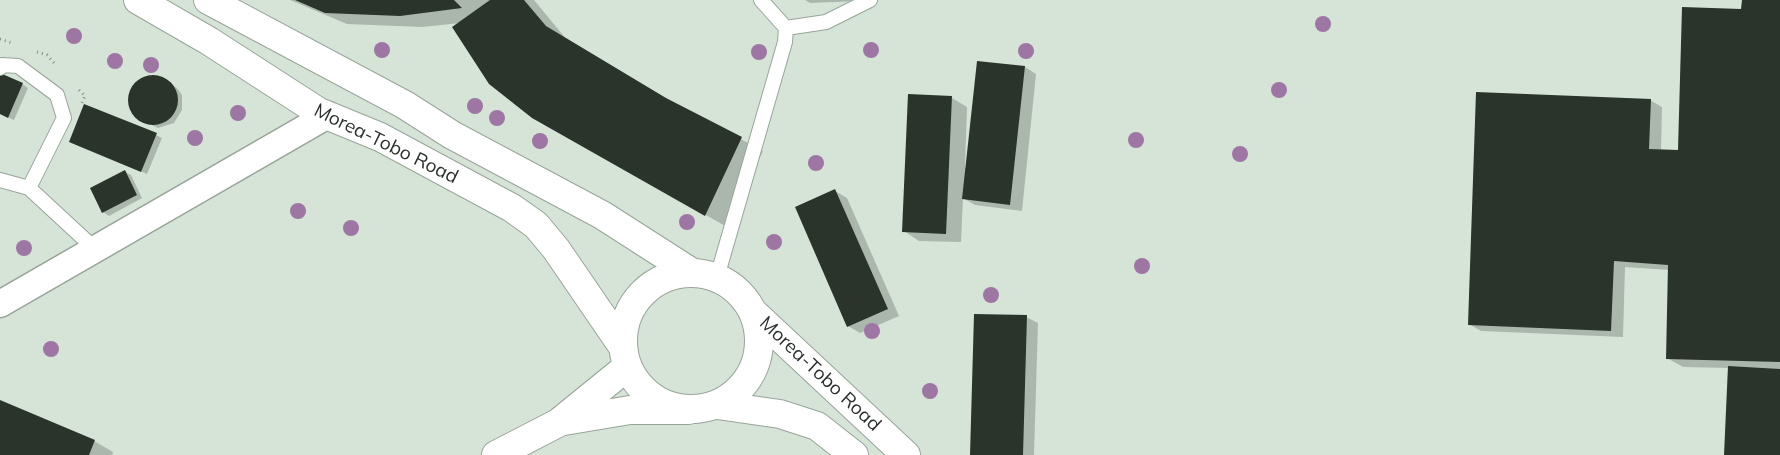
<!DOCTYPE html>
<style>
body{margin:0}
canvas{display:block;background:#d6e3d7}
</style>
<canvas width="1780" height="455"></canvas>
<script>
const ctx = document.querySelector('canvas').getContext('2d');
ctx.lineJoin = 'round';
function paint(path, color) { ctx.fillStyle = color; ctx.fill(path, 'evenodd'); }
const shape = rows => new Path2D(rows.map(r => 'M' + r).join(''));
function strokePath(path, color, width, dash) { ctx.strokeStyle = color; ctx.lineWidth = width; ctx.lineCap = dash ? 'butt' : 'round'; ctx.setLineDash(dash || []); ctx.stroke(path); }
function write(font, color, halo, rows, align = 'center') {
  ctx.font = font + ' Mulish,sans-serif'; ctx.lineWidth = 5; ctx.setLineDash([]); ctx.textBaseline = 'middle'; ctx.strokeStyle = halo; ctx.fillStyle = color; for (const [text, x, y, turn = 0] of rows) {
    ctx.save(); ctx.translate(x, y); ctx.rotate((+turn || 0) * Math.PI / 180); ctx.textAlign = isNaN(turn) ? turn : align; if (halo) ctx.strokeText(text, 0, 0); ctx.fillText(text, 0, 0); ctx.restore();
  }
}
paint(shape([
 [290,0,534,0,567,40,671,102,763,151,727,227,533,117,460,23,422,27,347,24],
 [805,0,860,0,860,1,810,3],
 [1743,0,1780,0,1780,455,1725,455,1729,368,1683,367,1667,358,1669,270,1625,267,1623,337,1481,331,1469,324,1650,100,1662,107,1661,151,1683,152,1743,10],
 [1025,67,1036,74,1022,211,975,205,963,198,961,242,919,241,904,231,952,98,967,107,965,168,967,168],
 [158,77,177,88,182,95,182,110,174,123,158,128,137,118,132,111,129,95,132,88,143,78],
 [22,84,28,88,14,120,0,114],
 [156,135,162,138,147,174,76,145],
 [125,172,131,175,142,198,109,216,103,212],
 [835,191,847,198,899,316,860,333,848,326],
 [1026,317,1038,323,1034,455,972,455],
 [0,402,94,441,113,452,112,455,0,455]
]), '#0003');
paint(shape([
 [295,0,454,0,462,8,400,16,325,13],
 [490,0,524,0,546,26,666,98,742,137,705,216,532,118,489,84,452,27],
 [1742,0,1780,0,1780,362,1666,359,1668,265,1614,261,1611,331,1468,325,1476,92,1651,99,1649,149,1678,150,1682,7,1741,9],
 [977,61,1025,66,1010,205,962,199],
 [0,73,23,83,8,118,0,114],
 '128 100a25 25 0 1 1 50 0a25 25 0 1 1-50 0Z',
 [908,94,952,96,946,234,902,232],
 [84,104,157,133,141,172,69,142],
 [125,170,137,195,102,213,90,188],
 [835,189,888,309,847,327,795,207],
 [974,314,1027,315,1023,455,970,455],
 [1728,366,1780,369,1780,455,1724,455],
 [0,400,95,440,89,455,0,455]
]), '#2a342b');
const service = shape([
 [786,28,826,22,870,0],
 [0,68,2,65,18,66,57,95,64,118,29,188,95,249],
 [0,180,29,188],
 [717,277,785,42,786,28,761,0]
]);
const minor = shape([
 [0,304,328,115]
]);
const tertiary = shape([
 [564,421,630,410,689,410],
 [496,455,558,423,627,367]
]);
const secondary = shape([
 [138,0,209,41,319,112,380,137,512,208,536,225,556,249,621,344],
 [208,0,405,105,452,135,602,215,691,272],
 '623 341a68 68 0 1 1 136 0a68 68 0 1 1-136 0Z',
 [755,314,906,455],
 [717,405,780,414,817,426,854,455]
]);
strokePath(service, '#98a499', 16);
strokePath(minor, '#98a499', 29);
strokePath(tertiary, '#98a499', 30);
strokePath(secondary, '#98a499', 30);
strokePath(shape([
 [0,39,12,43],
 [37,52,47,55,56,65],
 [79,90,85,96,82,103]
]), '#858e86', 3, [1, 4]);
strokePath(service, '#fff', 14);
strokePath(minor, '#fff', 26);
strokePath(tertiary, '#fff', 28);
strokePath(secondary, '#fff', 28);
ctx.fillStyle = '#9e76a3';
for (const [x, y] of [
 [1323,24],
 [74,36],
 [382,50],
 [871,50],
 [1026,51],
 [759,52],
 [115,61],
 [151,65],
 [1279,90],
 [475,106],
 [238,113],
 [497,118],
 [195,138],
 [1136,140],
 [540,141],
 [1240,154],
 [816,163],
 [298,211],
 [687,222],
 [351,228],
 [774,242],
 [24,248],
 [1142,266],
 [991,295],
 [872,331],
 [51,349],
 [930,391]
]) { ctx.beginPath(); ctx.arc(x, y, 8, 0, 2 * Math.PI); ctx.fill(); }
write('19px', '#2a2f2b', '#fff', [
 ["Morea-Tobo Road",386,144,26],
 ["Morea-Tobo Road",820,374,43]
]);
</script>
